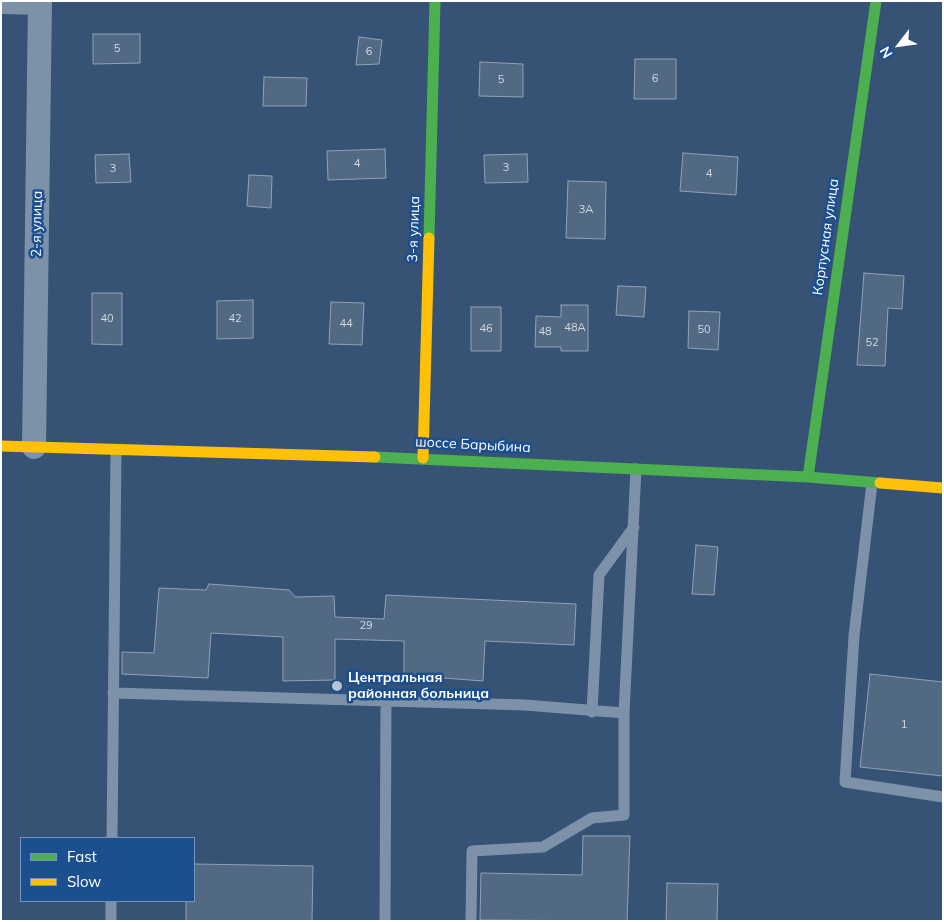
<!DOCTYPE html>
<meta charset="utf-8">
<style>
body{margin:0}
#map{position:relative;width:944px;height:922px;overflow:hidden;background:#365274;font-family:Mulish,sans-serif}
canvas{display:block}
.frame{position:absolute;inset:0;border:2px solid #fff;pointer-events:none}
.legend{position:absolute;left:20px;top:837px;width:175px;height:65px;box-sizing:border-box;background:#1b4f8f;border:1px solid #7695bc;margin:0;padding:6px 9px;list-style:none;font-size:15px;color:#fff}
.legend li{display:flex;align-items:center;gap:10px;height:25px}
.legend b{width:25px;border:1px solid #7695bc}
.north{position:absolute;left:874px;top:20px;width:50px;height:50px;-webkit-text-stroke:4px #1b4f8f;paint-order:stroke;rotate:240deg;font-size:14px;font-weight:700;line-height:20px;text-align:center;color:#fff}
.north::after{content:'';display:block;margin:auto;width:18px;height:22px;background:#fff;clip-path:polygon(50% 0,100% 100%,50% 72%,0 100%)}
</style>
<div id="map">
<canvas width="944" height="922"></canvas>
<div class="frame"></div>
<ul class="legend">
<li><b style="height:6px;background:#4caf50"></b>Fast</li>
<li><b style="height:6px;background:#ffc107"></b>Slow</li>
</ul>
<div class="north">N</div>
</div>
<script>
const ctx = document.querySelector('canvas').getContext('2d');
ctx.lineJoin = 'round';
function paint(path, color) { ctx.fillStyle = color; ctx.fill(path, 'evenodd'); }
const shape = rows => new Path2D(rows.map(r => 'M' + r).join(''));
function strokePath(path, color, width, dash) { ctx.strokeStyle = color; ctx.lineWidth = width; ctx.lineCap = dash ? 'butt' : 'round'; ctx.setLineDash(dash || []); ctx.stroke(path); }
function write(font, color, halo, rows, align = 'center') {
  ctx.font = font + ' Mulish,sans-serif'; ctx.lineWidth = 5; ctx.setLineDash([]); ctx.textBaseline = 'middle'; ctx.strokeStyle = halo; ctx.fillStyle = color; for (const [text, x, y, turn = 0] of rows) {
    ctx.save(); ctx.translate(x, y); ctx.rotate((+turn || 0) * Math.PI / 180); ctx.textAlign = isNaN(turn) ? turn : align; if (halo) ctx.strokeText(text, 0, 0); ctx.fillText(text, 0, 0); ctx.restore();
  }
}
const building = shape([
 [93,34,140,34,140,63,93,64,93,34],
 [359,37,382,40,379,64,356,65,359,37],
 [635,59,676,59,676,99,634,99,635,59],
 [480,62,523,64,523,97,479,96,480,62],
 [264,77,307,78,306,106,263,106,264,77],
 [385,149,386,178,328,180,327,151,385,149],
 [683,153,738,157,736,195,680,191,683,153],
 [129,154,131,182,96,183,95,155,129,154],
 [527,154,528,182,485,183,484,155,527,154],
 [249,175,272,176,271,208,247,206,249,175],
 [568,181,606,182,605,239,566,238,568,181],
 [864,273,904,276,902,309,888,308,885,366,857,365,864,273],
 [618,286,646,287,644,317,616,315,618,286],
 [92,293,122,293,122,345,92,344,92,293],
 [253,300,253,338,217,339,217,301,253,300],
 [331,302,364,303,362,345,329,344,331,302],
 [561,305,588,305,588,351,561,351,561,347,535,347,536,316,561,317,561,305],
 [471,307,501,307,501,351,471,351,471,307],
 [689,311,720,312,718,350,688,348,689,311],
 [696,545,718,547,714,595,692,594,696,545],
 [209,584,289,590,295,597,334,596,335,617,384,619,386,595,576,604,574,645,485,641,483,681,404,675,404,641,335,639,335,680,283,681,283,637,211,633,208,678,122,674,122,652,154,653,159,588,206,590,209,584],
 [870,674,943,682,943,776,860,767,870,674],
 [583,836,630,836,627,921,480,920,481,873,582,875,583,836],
 [194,864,313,866,312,921,186,921,186,901,194,901,194,864],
 [667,883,718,884,717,921,666,921,667,883]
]);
paint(building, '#526984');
strokePath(building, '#92a2b6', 1);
strokePath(shape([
 [872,483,854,636,845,782,943,797],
 [113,693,525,705,624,713,636,469],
 [592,712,599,575,634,527],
 [112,838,116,450],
 [111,921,111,901],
 [385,921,386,702],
 [471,921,472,851,543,847,592,818,624,815,624,713]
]), '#7d92a8', 11);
strokePath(shape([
 [1,2,40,3],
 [34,447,40,1]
]), '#7d92a8', 24);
strokePath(shape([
 [429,238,435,1],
 [375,457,808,477,880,483],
 [808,477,876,1]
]), '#4caf50', 11);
strokePath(shape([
 [1,446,375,457],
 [423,458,429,238],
 [880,483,943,488]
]), '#ffc107', 11);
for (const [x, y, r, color] of [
 [337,686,6,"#b9c2ce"]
]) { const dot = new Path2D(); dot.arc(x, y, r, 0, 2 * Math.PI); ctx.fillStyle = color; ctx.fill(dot); strokePath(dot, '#1b4f8f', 2); }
write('11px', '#d4dae0', null, [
 ["5",117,49],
 ["6",369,52],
 ["6",655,79],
 ["5",501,80],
 ["4",357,164],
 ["3",506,168],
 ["3",113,169],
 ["4",709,174],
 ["3А",586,210],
 ["40",107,319],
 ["42",235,319],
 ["44",346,324],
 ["48А",575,328],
 ["46",486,329],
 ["50",704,330],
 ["48",545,332],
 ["52",872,343],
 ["29",366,626],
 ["1",904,725]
]);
write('14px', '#fff', '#1b4f8f', [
 ["2-я улица",37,224,-89],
 ["3-я улица",414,229,-88],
 ["Корпусная улица",826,237,-82],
 ["шоссе Барыбина",473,445,3]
]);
write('bold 14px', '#fff', '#1b4f8f', [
 ["Центральная",348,678],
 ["районная больница",348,694]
], 'left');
</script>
